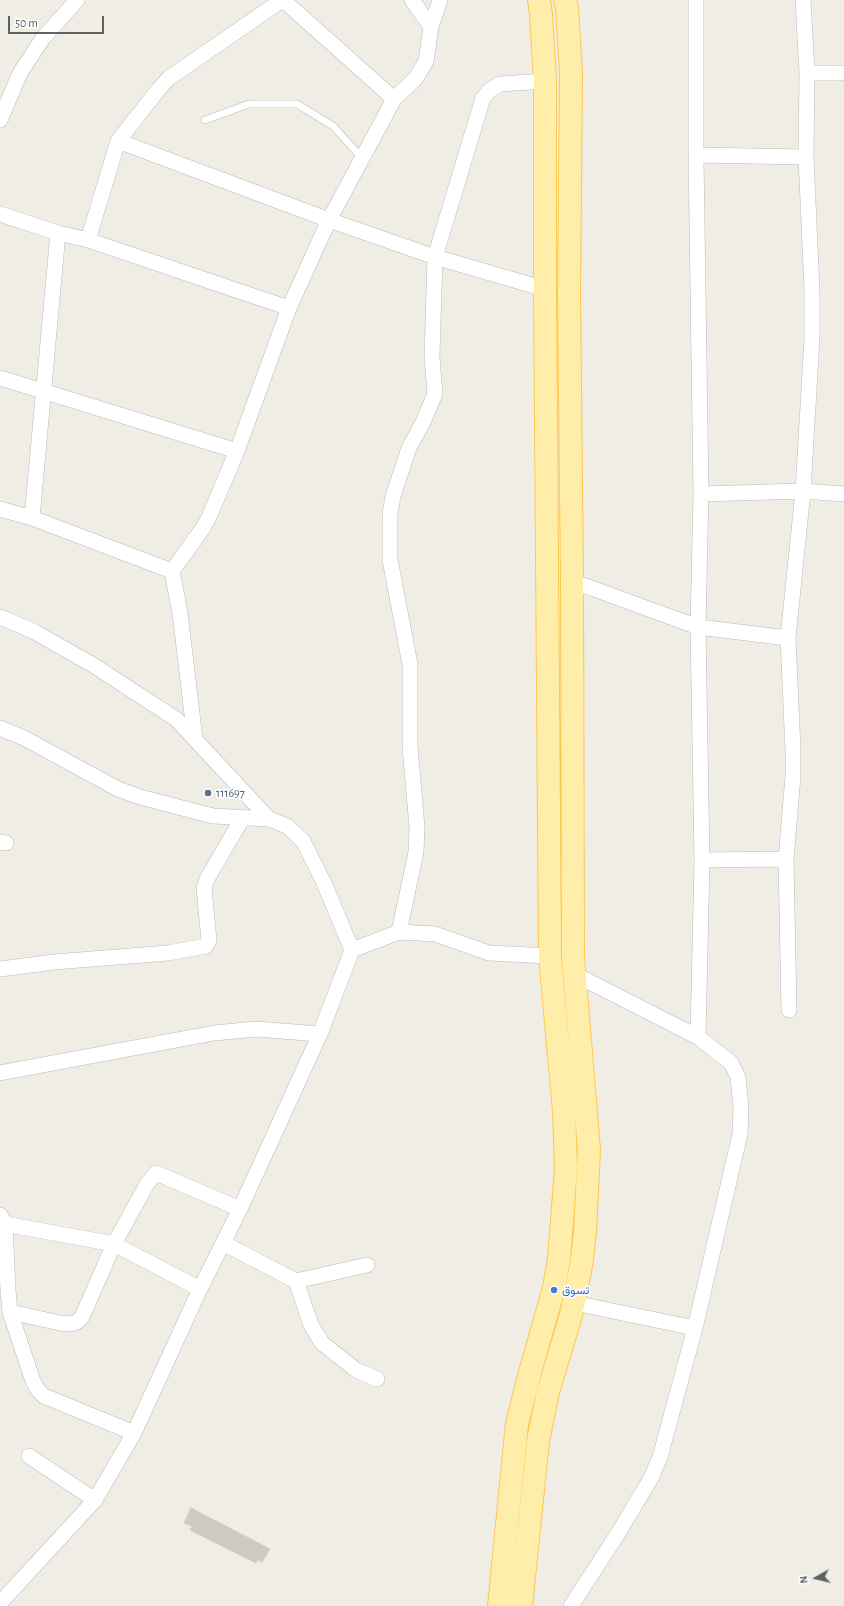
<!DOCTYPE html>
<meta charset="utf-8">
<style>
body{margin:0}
#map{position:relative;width:844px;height:1606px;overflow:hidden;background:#f0ede4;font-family:"Alegreya Sans",sans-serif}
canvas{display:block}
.north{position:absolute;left:796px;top:1558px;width:40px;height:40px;-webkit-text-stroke:3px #fff;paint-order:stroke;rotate:262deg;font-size:11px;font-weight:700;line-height:16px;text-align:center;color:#5c6166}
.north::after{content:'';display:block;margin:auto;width:14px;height:18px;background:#5c6166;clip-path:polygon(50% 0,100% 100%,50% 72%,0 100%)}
.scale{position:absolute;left:8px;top:16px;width:96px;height:18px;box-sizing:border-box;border:2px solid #5c6166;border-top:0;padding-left:5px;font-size:12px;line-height:14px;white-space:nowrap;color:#5c6166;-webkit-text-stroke:3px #fff;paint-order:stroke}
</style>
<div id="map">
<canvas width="844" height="1606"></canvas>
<div class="north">N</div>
<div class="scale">50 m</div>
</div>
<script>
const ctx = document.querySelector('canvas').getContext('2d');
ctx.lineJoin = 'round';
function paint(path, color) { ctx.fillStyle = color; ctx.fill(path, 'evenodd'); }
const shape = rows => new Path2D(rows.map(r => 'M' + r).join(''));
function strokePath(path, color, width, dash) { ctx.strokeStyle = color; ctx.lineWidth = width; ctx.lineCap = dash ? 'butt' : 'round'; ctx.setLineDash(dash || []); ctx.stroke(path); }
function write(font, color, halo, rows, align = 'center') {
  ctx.font = font + ' "Alegreya Sans",Vazirmatn,sans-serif'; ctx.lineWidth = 3.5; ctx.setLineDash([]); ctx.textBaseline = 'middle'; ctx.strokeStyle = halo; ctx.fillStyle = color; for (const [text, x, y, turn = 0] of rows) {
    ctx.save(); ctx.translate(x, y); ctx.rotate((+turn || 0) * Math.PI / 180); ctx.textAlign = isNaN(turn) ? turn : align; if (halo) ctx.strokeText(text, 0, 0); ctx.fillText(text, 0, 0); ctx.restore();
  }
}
const building = shape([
 [191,1508,270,1549,262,1562,258,1560,256,1563,190,1530,192,1526,184,1523,191,1508]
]);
paint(building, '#cdc9c3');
strokePath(building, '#d5cec1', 1);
const service = shape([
 [205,120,249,104,297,104,333,126,362,158]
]);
const minor = shape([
 [283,0,394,99],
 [412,0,431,27],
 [696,0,696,155,701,494,698,627,702,860,698,1037],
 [807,73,844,73],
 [0,120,20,73,43,38,77,0],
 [118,141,329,220,435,257,545,289],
 [696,155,806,157],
 [0,214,58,233,88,240,289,308],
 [88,240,118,141,158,90,169,78,282,0],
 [0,378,237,451],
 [701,494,803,491,844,494],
 [0,509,32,518,172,571],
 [32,518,58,233],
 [572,581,698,627,788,638],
 [0,617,33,631,93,665,176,719,269,819],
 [0,728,24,738,118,789,140,797,213,816,269,819,287,826,303,841,324,883,352,950,320,1034,240,1209,200,1289,134,1433,95,1500,0,1603],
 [195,739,180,613,172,571,203,528,209,517,237,451,289,308,329,220,394,99,416,78,426,61,431,27,440,0],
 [0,842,6,843],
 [702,860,786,859],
 [399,932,416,852,417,827,410,747,410,664,390,560,390,514,393,496,409,448,423,422,435,394,432,357,435,257,483,98,490,90,500,84,545,81],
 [352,950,399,932,435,934,489,953,550,956],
 [0,969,54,962,168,953,206,946,209,940,204,888,207,879,242,819],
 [789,1010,786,859,793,776,793,750,788,638,803,491,812,338,812,290,806,157,807,73,803,0],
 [0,1073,214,1033,256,1029,320,1034],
 [0,1215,5,1224,8,1290,10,1312,33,1381,38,1390,44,1396,134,1433],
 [5,1224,114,1244,200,1289],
 [223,1243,296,1281,311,1325,322,1343,356,1370,377,1379],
 [296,1281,367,1265],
 [574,1303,695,1328],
 [10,1312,60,1323,71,1324,77,1322,82,1317,114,1244,147,1184,156,1173,240,1209],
 [29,1456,95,1500],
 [571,1606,617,1535,651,1478,660,1457,695,1328,740,1134,741,1108,738,1077,731,1063,698,1037,574,974]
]);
const primary = shape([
 [499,1606,517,1424,529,1376,554,1288,559,1259,566,1168,564,1110,550,956,545,289,545,81,541,14,539,0],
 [521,1606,538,1441,548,1392,571,1315,581,1266,585,1233,589,1150,573,957,572,581,569,293,571,74,567,8,565,0]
]);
strokePath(service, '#b6babf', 8);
strokePath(minor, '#b6babf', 16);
strokePath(primary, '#ffc74e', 24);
strokePath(service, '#fff', 7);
strokePath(minor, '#fff', 15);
strokePath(primary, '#fea', 22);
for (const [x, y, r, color] of [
 [208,793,4,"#5c6f8a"],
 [554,1290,4,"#3f7fe0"]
]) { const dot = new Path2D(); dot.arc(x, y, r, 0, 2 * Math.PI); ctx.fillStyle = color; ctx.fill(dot); strokePath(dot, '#fff', 1.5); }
write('12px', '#4e5e75', '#fff', [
 ["111697",216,793]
], 'left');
write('12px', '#366cbe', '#fff', [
 ["تسوق",562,1290]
], 'left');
</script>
